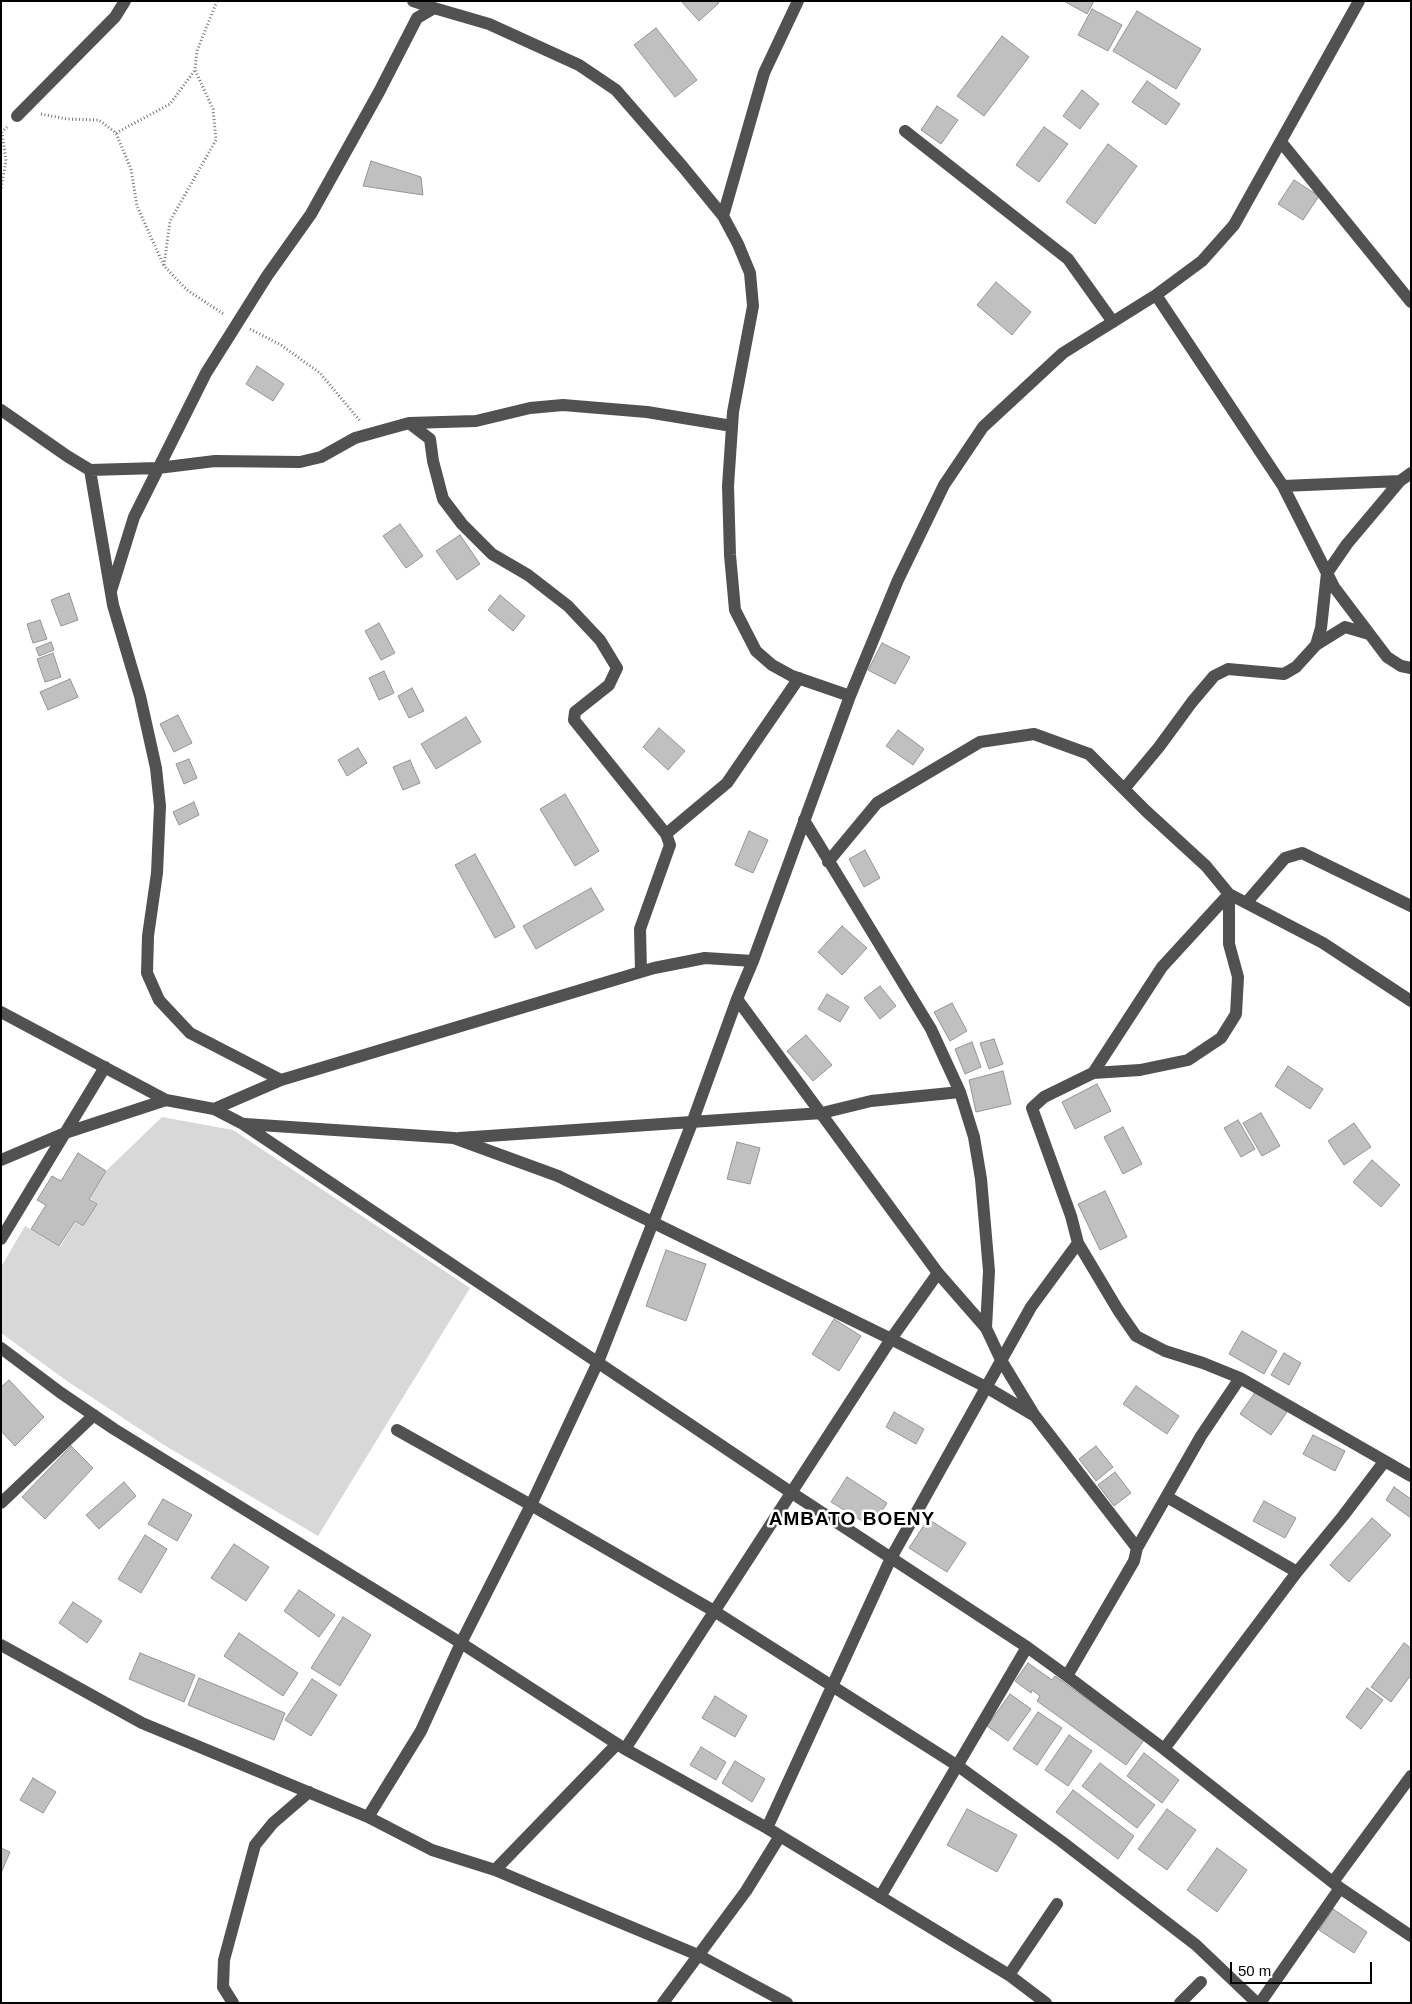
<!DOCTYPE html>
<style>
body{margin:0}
#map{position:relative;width:1412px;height:2004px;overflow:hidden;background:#fff;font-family:Arial,sans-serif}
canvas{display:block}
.frame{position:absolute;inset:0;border:2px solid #000;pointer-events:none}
.scale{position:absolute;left:1230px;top:1962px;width:142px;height:22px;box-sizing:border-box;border:2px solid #000;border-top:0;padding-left:6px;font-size:15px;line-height:18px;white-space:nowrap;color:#000;-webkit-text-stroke:4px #fff;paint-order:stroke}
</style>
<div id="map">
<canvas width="1412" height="2004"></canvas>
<div class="frame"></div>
<div class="scale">50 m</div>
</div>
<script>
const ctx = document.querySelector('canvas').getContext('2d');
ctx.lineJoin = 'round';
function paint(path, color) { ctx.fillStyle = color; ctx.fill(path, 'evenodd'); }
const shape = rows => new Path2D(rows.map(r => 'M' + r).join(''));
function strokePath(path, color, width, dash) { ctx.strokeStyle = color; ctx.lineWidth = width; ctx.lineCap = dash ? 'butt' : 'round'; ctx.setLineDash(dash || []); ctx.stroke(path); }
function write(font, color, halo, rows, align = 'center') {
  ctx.font = font + ' Arial,sans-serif'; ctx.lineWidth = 5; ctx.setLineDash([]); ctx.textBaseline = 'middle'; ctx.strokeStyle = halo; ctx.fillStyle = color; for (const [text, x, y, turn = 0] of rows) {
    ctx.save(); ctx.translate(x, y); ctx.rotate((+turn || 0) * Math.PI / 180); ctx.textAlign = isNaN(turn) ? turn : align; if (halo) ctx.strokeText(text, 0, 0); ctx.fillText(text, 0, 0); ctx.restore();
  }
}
paint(shape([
 [162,1117,233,1130,470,1288,318,1536,164,1445,67,1381,1,1333,1,1267,25,1226,60,1247,75,1222,83,1227,97,1204,90,1198,107,1170]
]), '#d8d8d8');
const building = shape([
 [681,1,717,1,719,3,699,21,681,1],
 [1064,1,1094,1,1087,14,1064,1],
 [1092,9,1122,25,1108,51,1078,35,1092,9],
 [1137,11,1201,49,1176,89,1113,51,1137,11],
 [656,28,697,80,675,97,634,45,656,28],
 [1002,36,1029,57,984,116,957,96,1002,36],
 [1147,81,1180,104,1166,125,1132,102,1147,81],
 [1082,90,1099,104,1080,129,1063,116,1082,90],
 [937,106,958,120,941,144,921,130,937,106],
 [1044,127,1068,144,1039,182,1016,165,1044,127],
 [1108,144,1137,166,1095,224,1066,202,1108,144],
 [371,161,421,177,423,195,363,186,371,161],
 [1294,180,1319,196,1303,220,1278,204,1294,180],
 [996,282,1031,312,1012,335,977,305,996,282],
 [257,366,284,384,273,401,246,384,257,366],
 [400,524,423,556,406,568,383,536,400,524],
 [460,535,480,564,457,580,436,551,460,535],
 [69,593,78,620,61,626,51,600,69,593],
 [500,595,525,616,513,631,488,610,500,595],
 [40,620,47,639,33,643,27,624,40,620],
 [379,623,395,653,381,660,365,631,379,623],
 [51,642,54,650,39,656,36,648,51,642],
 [882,643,910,657,895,684,868,670,882,643],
 [53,653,61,677,45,682,37,659,53,653],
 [384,671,394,693,379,700,369,678,384,671],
 [70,679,78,697,48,710,40,692,70,679],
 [412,688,424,711,409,718,398,696,412,688],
 [178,715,192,743,174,752,160,724,178,715],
 [466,717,481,742,436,769,421,744,466,717],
 [659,728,685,751,668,770,643,747,659,728],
 [898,730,924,749,913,765,886,746,898,730],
 [358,748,367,763,347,776,338,760,358,748],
 [189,759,197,778,184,784,176,764,189,759],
 [410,760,420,783,403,790,393,767,410,760],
 [565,794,599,851,575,866,540,809,565,794],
 [194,802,199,815,179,825,173,812,194,802],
 [749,831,768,840,753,873,735,865,749,831],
 [865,850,880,878,864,887,849,859,865,850],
 [475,854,515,927,495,938,455,865,475,854],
 [591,888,604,910,536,949,523,926,591,888],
 [842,926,867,948,842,975,818,952,842,926],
 [880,986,896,1006,880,1019,864,998,880,986],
 [827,994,849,1007,840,1022,818,1009,827,994],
 [952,1003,967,1031,950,1041,934,1012,952,1003],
 [806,1035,832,1065,813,1081,787,1051,806,1035],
 [994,1039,1003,1064,989,1069,980,1043,994,1039],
 [972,1042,981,1067,965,1074,955,1049,972,1042],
 [1288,1066,1323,1089,1310,1109,1275,1086,1288,1066],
 [1003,1071,1011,1104,976,1112,969,1080,1003,1071],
 [1097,1084,1111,1111,1075,1129,1062,1102,1097,1084],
 [1261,1113,1280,1146,1262,1156,1243,1123,1261,1113],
 [1238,1120,1255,1149,1241,1157,1224,1128,1238,1120],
 [1354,1123,1371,1147,1344,1165,1328,1141,1354,1123],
 [1123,1127,1142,1164,1123,1174,1104,1137,1123,1127],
 [737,1142,760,1148,750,1184,727,1179,737,1142],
 [78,1153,106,1171,89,1199,97,1204,83,1226,75,1221,59,1246,31,1229,46,1205,37,1200,52,1176,61,1181,78,1153],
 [1372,1160,1400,1185,1381,1207,1353,1182,1372,1160],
 [1105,1191,1127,1237,1100,1250,1078,1204,1105,1191],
 [666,1250,706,1264,686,1321,646,1306,666,1250],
 [834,1319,861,1336,839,1371,812,1354,834,1319],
 [1242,1331,1277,1351,1264,1374,1229,1354,1242,1331],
 [1284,1353,1301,1363,1289,1385,1271,1375,1284,1353],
 [9,1380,44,1417,15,1446,1,1431,1,1387,9,1380],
 [1136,1386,1179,1416,1167,1434,1123,1404,1136,1386],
 [1256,1391,1287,1412,1271,1435,1240,1414,1256,1391],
 [894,1412,924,1429,916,1444,886,1427,894,1412],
 [1313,1435,1345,1451,1335,1471,1303,1454,1313,1435],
 [71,1446,93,1468,45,1519,22,1497,71,1446],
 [1096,1446,1113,1467,1096,1481,1079,1459,1096,1446],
 [1115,1472,1131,1493,1114,1506,1098,1485,1115,1472],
 [847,1477,887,1503,872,1527,831,1502,847,1477],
 [124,1482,136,1496,99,1529,86,1515,124,1482],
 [1394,1487,1411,1499,1411,1518,1386,1500,1394,1487],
 [163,1499,192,1515,177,1541,148,1524,163,1499],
 [1264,1501,1296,1518,1285,1538,1253,1521,1264,1501],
 [1372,1518,1391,1535,1349,1582,1330,1565,1372,1518],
 [928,1519,966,1543,947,1572,909,1548,928,1519],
 [145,1535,167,1549,141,1593,118,1579,145,1535],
 [234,1544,269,1567,246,1601,211,1578,234,1544],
 [299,1590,335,1615,319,1637,284,1611,299,1590],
 [73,1602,102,1621,87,1643,59,1623,73,1602],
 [343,1617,371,1635,340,1686,311,1668,343,1617],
 [239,1633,298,1673,283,1696,224,1656,239,1633],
 [1404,1643,1411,1648,1411,1675,1391,1702,1371,1687,1404,1643],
 [140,1653,195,1675,184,1702,129,1679,140,1653],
 [1028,1663,1052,1680,1055,1676,1144,1740,1126,1765,1037,1701,1040,1696,1032,1690,1031,1693,1015,1681,1028,1663],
 [199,1678,285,1713,274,1740,188,1705,199,1678],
 [312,1679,337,1695,311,1736,285,1720,312,1679],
 [1367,1688,1383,1700,1361,1729,1346,1717,1367,1688],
 [1010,1694,1031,1709,1008,1741,987,1726,1010,1694],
 [715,1696,747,1716,735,1737,702,1718,715,1696],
 [1038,1712,1062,1728,1037,1765,1013,1749,1038,1712],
 [1069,1735,1092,1751,1068,1786,1045,1770,1069,1735],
 [701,1747,726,1762,716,1780,690,1765,701,1747],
 [1144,1753,1179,1780,1162,1803,1127,1776,1144,1753],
 [735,1761,765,1779,752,1802,722,1783,735,1761],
 [1100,1763,1155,1805,1137,1828,1082,1786,1100,1763],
 [33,1778,56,1792,43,1813,20,1800,33,1778],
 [1073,1790,1134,1836,1118,1859,1056,1812,1073,1790],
 [967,1809,1017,1835,997,1872,947,1845,967,1809],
 [1167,1809,1196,1830,1167,1870,1138,1849,1167,1809],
 [1,1848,10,1852,1,1873,1,1848],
 [1217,1848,1247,1870,1217,1912,1187,1890,1217,1848],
 [1333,1909,1367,1932,1354,1953,1319,1930,1333,1909]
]);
paint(building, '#c0c0c0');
strokePath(building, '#959595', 1);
strokePath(shape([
 [41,114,67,119,99,120,116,133,131,169,137,206,164,266,187,290,225,315],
 [116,133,170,104,195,70],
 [1,188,6,161,2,132,7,127],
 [164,265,170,221,216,140,213,109,195,70,197,51,217,1],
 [250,329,281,345,320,373,361,422]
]), '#737373', 3, [1, 2.5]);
strokePath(shape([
 [413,1,434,8],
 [17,116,115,17,125,1],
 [905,131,1068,259,1113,322],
 [1281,142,1411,302],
 [723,216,764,73,798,1],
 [1156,295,1283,486,1334,587,1387,657,1401,666,1411,668],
 [1,410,67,456,90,470,113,605,140,696,156,768,160,806,157,873,148,936,147,973,159,1000,190,1033,281,1080],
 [409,423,430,439,433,461,443,499,462,524,492,554,528,575,568,606,600,640,617,668,609,685,575,712,574,720,666,834,670,845,640,929,641,971],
 [90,470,158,468,215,461,300,462,321,457,355,438,409,423,476,421,530,408,563,405,647,412,732,426],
 [1283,486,1400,481,1411,473],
 [111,591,134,517,206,373,267,276,311,214,379,92,417,18,434,8,489,24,579,65,616,90,683,167,723,216,738,244,750,273,753,306,733,412,728,486,730,555,735,610,756,651,772,665,792,676,850,696],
 [1316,645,1321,628,1327,573,1347,544,1400,481],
 [1124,789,1159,747,1192,702,1214,676,1228,669,1284,674,1296,667,1316,645,1345,627,1369,634],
 [804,820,931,1029,960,1092,974,1137,981,1179,989,1271,986,1328],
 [666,834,727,783,799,678],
 [828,862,877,803,980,742,1034,734,1089,754,1146,811,1206,866,1229,894,1323,943,1411,1001],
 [1229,894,1229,944,1238,977,1236,1014,1221,1038,1188,1060,1140,1070,1093,1073,1044,1097,1032,1108,1071,1216,1078,1243,1118,1310,1136,1336,1165,1351,1203,1363,1240,1378,1411,1476],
 [1246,903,1285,858,1302,853,1411,906],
 [737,999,938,1273,986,1328,1001,1360,1035,1416,1137,1548,1134,1561,1067,1676],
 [1,1012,166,1100,214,1109,243,1124,792,1493,1027,1647,1067,1676,1164,1749,1340,1888,1411,1936],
 [1093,1073,1162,967,1229,894],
 [214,1109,281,1080,654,968,705,958,753,961],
 [245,1124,454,1138,558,1176,891,1339,986,1387,1035,1416],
 [459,1138,822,1113,871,1101,960,1092],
 [1,1160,65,1133,166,1100],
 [1,1239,105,1067],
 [1,1348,61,1393,114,1429,461,1643,625,1749,767,1828,1009,1975,1046,2003],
 [397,1430,531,1505,714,1611,958,1766,1061,1841,1196,1945,1257,2003],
 [1167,1497,1297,1572],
 [1,1503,94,1415],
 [1137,1548,1201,1436,1240,1378],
 [1,1645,142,1723,368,1817],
 [617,1744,495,1870,698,1955,787,2003],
 [625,1749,891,1339,938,1273],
 [1164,1749,1297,1572,1343,1516,1384,1462],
 [767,1828,891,1558,1031,1307,1078,1243],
 [495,1870,432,1850,368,1817,421,1731,461,1643,531,1505,598,1362,692,1123,737,999,753,961,850,696,898,580,944,485,983,427,1063,353,1156,295,1202,261,1234,225,1359,1],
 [1333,1882,1411,1776],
 [880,1897,1027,1647],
 [1009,1975,1057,1904],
 [233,2003,223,1987,224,1960,255,1845,273,1823,309,1792],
 [663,2003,746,1891,780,1836],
 [1180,2003,1201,1982],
 [1260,2003,1340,1888]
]), '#515151', 12);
ctx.letterSpacing = '1px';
write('bold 19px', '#000', '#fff', [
 ["AMBATO BOENY",852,1520]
]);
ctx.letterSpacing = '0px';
</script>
